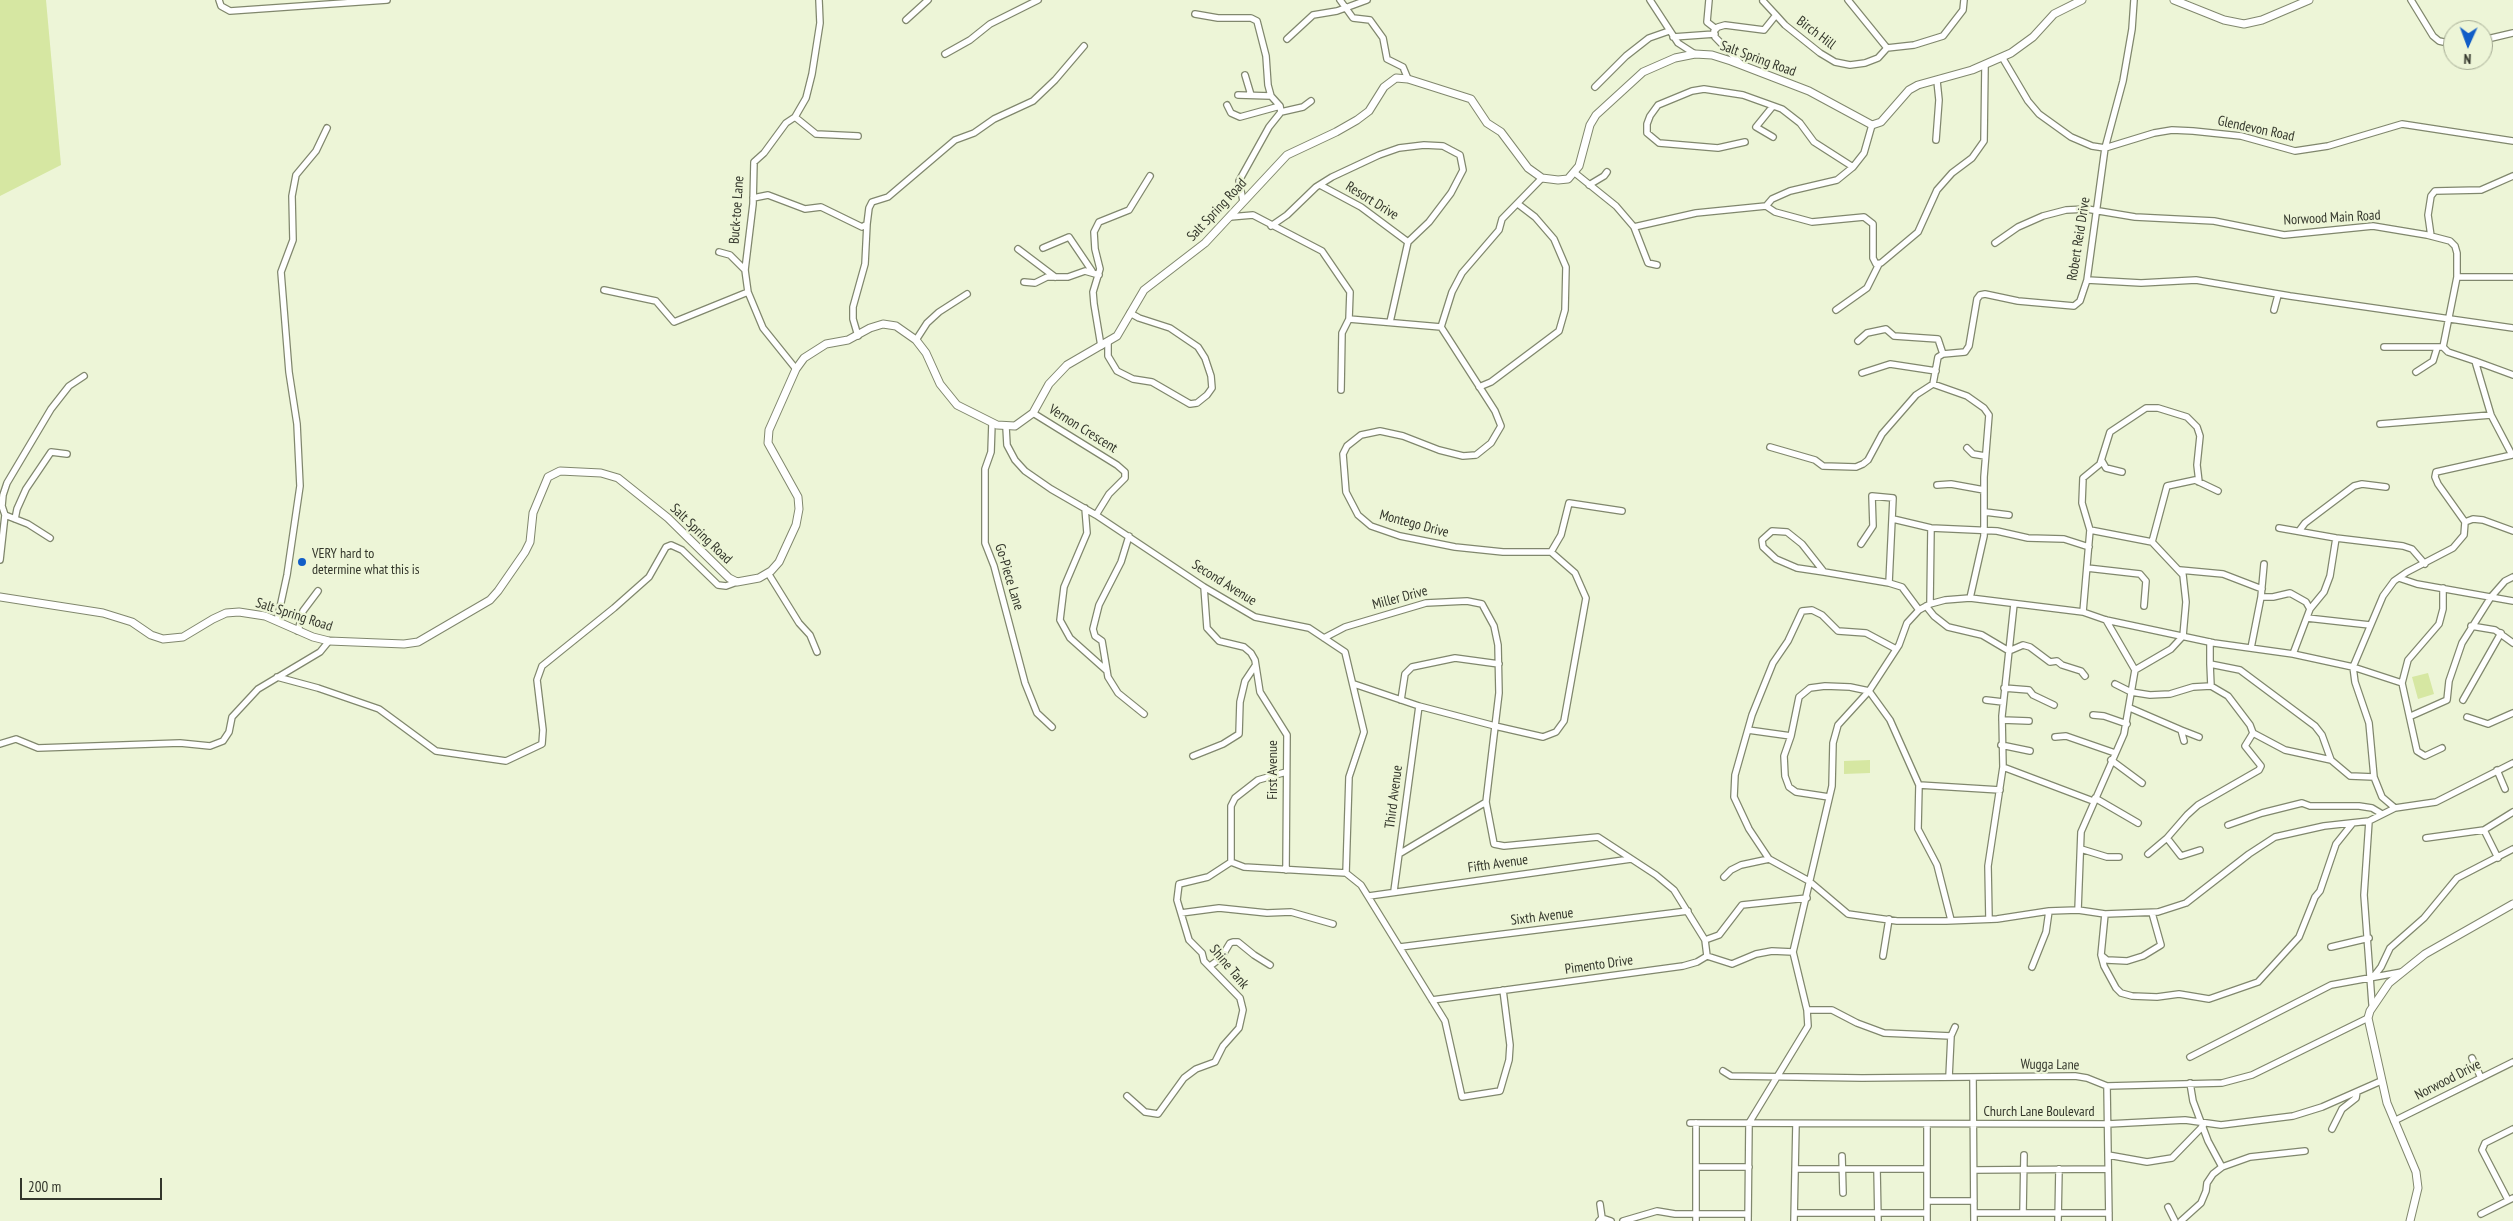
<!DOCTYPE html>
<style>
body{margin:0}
#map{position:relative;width:2513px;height:1221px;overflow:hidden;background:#edf5d7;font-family:"PT Sans Narrow",sans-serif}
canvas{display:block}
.north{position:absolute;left:2443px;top:20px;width:50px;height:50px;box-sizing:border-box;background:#edf5d7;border:1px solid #a3a992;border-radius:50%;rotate:182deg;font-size:14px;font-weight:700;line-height:20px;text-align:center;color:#33362b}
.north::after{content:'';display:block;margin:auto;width:18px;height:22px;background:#115dc7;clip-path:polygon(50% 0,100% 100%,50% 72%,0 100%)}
.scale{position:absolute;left:20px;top:1178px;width:142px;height:22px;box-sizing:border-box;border:2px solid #33362b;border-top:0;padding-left:6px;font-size:15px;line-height:18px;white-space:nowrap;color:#33362b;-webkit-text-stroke:4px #edf5d7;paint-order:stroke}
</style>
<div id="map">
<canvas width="2513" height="1221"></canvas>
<div class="north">N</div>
<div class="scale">200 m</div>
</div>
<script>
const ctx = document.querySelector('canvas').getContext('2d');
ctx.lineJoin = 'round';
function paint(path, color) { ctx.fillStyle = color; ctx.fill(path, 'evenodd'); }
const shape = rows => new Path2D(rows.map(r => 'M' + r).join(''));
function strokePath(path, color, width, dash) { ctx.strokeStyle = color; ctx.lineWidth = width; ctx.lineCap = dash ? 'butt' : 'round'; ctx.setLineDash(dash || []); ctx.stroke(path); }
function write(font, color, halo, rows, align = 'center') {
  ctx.font = font + ' "PT Sans Narrow",sans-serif'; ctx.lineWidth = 4.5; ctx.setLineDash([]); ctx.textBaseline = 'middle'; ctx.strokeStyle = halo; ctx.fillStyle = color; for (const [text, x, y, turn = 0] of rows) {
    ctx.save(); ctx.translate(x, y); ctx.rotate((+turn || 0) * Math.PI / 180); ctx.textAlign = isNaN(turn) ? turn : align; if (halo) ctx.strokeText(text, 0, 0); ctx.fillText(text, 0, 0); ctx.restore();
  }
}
paint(shape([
 [0,0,46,0,61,165,0,196],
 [2428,673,2434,694,2418,699,2412,677],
 [1870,760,1870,773,1844,774,1844,761]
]), '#d6e7a2');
const minor = shape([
 [219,0,221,6,230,11,387,0],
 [1340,0,1353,18,1370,20,1383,38,1387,59,1403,67,1408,79],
 [1650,0,1678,43,1695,54],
 [1709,0,1707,22,1716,29],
 [1848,0,1887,48],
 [2411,0,2433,36,2439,41,2453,44],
 [1763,1,1776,15],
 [1195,14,1218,18,1251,18,1257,21,1266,56,1268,85,1271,96,1280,106,1281,112,1269,127,1239,181,1243,201],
 [906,20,928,0],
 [1673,37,1715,34],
 [1287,39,1313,15,1337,11,1367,0],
 [2483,40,2513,33],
 [945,54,970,40,990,24,1038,0],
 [2002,57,2028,101,2039,114,2071,137,2092,146,2105,148,2154,133,2172,130,2193,131,2241,136,2295,151,2328,146,2402,124,2513,141],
 [1741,64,1715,37,1714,31,1718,27,1725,25,1764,30,1776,15,1785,25,1820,53,1835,62,1850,65,1865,63,1878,58,1887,48,1914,45,1943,36,1963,10,1964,0],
 [1245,75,1251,95],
 [1595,87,1626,56,1649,38,1669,31],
 [1238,95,1271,96],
 [1227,105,1231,113,1240,117,1280,106],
 [1281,112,1303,107,1311,101],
 [795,117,816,134,858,136],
 [1773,137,1756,127,1773,106],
 [1936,140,1939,100,1937,81],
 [1745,142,1718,148,1659,143,1647,133,1647,124,1650,116,1658,105,1692,91,1704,89,1743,95,1782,109,1800,123,1814,142,1853,167],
 [1575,173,1616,206,1634,227,1696,213,1766,206,1772,199,1790,191,1837,180,1853,167,1864,153,1872,125],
 [1320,185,1361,207,1408,242],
 [1589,185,1604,176,1607,172],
 [753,198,768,195,805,209,821,207,862,227,867,224,869,208,872,202,888,197,955,140,974,133,994,119,1033,101,1055,80,1084,46],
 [1766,206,1775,212,1812,222,1864,217,1873,224,1873,258,1876,264,1881,263,1918,232,1937,190,1952,173,1972,158,1984,141,1985,66],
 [1230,217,1253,215,1322,251,1350,292,1349,319,1441,327],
 [1271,226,1287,215,1316,187,1332,177,1379,155,1399,148,1424,145,1443,146,1460,155,1463,170,1451,193,1429,222,1408,242,1390,322],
 [1634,227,1648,263,1657,265],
 [2431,236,2428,215,2431,196,2435,191,2481,190,2513,176],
 [1995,243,2018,227,2043,216,2066,210,2087,209,2135,217,2214,221,2284,235,2373,226,2427,235,2450,241,2455,246,2457,253,2457,277,2443,347,2448,352,2475,361,2491,415,2512,455,2436,472,2435,477,2438,484,2465,522,2464,535,2453,548,2407,572,2394,581,2383,596,2353,667,2355,682,2369,723,2374,777,2382,797,2395,808,2436,802,2513,763],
 [1043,248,1069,237,1092,271],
 [1018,249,1055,277],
 [719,252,730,255,745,270],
 [2457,277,2513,277],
 [2087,280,2141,283,2196,280,2290,296,2513,328],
 [1024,282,1035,283,1047,277,1068,277,1085,271,1099,275],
 [604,290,656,301,674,322,748,292],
 [1836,310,1867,288,1879,264],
 [2274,310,2278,295],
 [1441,327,1495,411,1501,426,1491,443,1476,455,1463,456,1439,450,1403,436,1380,431,1361,435,1347,446,1343,454,1346,492,1358,515,1371,526,1400,536,1455,547,1503,552,1551,552],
 [1441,327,1452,292,1462,273,1499,230,1502,219,1542,178],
 [858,336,853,319,853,307,865,264,867,224],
 [916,340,927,323,939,312,967,294],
 [1858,341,1867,333,1886,329,1894,336,1938,339,1943,354],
 [1108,343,1108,356,1117,371,1133,379,1152,382,1190,404,1197,403,1207,395,1212,388,1211,376,1205,358,1198,347,1170,328,1139,318,1130,313],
 [1101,346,1094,304,1093,292,1100,269,1095,249,1094,232,1099,222,1129,210,1150,176],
 [2384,347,2443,347],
 [2475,361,2513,375],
 [796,369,763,328,748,292,745,270,753,204,754,162,764,153,786,123,795,117,806,98,812,74,820,23,819,0],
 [2416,372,2433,361,2437,348],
 [1862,373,1890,364,1936,371],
 [1933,384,1967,396,1984,408,1989,415,1984,477,1984,536,1970,598],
 [1479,387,1491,382,1559,331,1565,310,1566,267,1554,239,1535,217,1518,204],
 [1341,390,1342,333,1349,319],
 [1033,413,1117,465,1125,472,1125,478,1109,494,1096,515],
 [992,423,991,452,985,469,985,543,994,566,1025,683,1037,713,1052,727],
 [2380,424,2491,415],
 [1006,427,1007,445,1015,460,1025,471,1051,489,1096,515,1204,587,1255,617,1309,628,1345,652,1364,732,1349,777,1346,873],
 [1770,447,1815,460,1823,466,1856,467,1863,464,1868,460,1882,434,1916,395,1933,384,1938,357,1943,354,1965,352,1969,346,1977,299,1980,295,1985,294,2018,301,2074,306,2080,301,2087,280,2105,148,2123,81,2132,29,2134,0],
 [1967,448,1973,454,1985,456],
 [2102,461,2106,468,2122,472],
 [1937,485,1951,484,1984,490],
 [1085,508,1087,533,1064,587,1060,620,1070,638,1107,671],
 [1985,512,2009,515],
 [5,515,2,506,3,495,7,483,51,409,69,386,84,376],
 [15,519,17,509,26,489,51,452,67,454],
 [1893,519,1931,528,1997,531,2028,538,2064,539,2089,547],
 [2465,522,2473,519,2483,520,2513,531],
 [2279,528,2336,538,2403,546,2412,549,2425,564],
 [2090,530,2152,542,2183,575,2186,602,2183,636,2171,649,2135,670],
 [2299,531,2305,523,2354,486,2362,484,2386,487],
 [1129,536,1121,562,1099,605,1093,629,1095,636,1102,641,1108,677,1118,693,1144,714],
 [2152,542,2167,486,2195,480,2218,491],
 [1861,544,1873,526,1872,496,1893,498,1889,583],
 [0,560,5,515,28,524,50,538],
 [2087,568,2140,574,2146,581,2144,606],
 [2180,570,2223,574,2262,589],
 [1824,572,1797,568,1776,559,1763,547,1762,540,1772,531,1787,532,1802,544,1824,572,1889,583,1902,587,1919,610],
 [768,573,799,623,810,635,817,652],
 [2399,578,2417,584,2513,601],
 [1204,587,1207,628,1219,641,1244,647,1251,653,1255,660,1260,692,1287,735,1286,870],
 [2261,597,2273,597,2290,593,2306,602,2310,609],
 [1930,604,1931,528],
 [1926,606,1934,616,1948,627,1982,635,2009,651,2023,645,2030,647,2050,662,2057,661,2062,665,2081,671,2085,676],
 [2083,612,2090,530,2082,503,2083,478,2100,464,2110,432,2146,408,2158,408,2187,417,2197,427,2200,436,2197,465,2199,482],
 [2307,618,2370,625],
 [277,621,287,575,300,486,297,424,289,372,281,272,293,240,292,196,296,175,316,151,327,128],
 [2471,626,2495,630,2513,643],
 [298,631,303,611,318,591],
 [1324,638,1345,627,1426,603,1467,601,1482,604,1494,626,1498,645,1499,693,1486,802,1494,844,1504,846,1598,837,1656,875,1674,890,1705,940,1707,956],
 [2210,642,2210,664,2240,670,2315,726,2322,735,2331,760,2350,776,2374,777],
 [2251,648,2261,597,2264,564],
 [1896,649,1866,633,1838,631,1822,615,1812,610,1802,611,1788,641,1773,663,1752,715,1735,775,1734,797,1749,829,1769,859,1809,881,1848,914,1897,921,1946,921,1997,919,2049,911,2078,910,2105,914,2158,912,2186,903,2249,854,2275,837,2324,826,2369,821,2395,808],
 [2293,654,2310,609,2324,592,2330,576,2336,538],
 [2210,664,2211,686],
 [277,677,318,688,379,709,436,751,506,761,542,744,543,730,537,680,542,666,614,608,649,577,666,547,671,545,682,550,718,585,726,586,737,582],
 [1354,684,1419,706,1495,726,1543,737,1556,732,1564,721,1586,598,1575,573,1551,552,1561,535,1569,503,1622,511],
 [2115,684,2131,692,2150,695,2170,694,2193,687,2211,686,2228,696,2250,725,2253,733,2245,746,2261,766,2259,770,2198,805,2187,815,2167,838,2181,856,2200,850],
 [2004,688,2029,690,2033,695,2054,705],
 [1401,700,1405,674,1412,667,1455,658,1499,664],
 [1986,700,2003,702],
 [2463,700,2501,633],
 [2130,708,2181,730,2184,741],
 [2093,715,2104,716,2127,724],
 [2411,716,2447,700,2449,681,2462,643,2491,597,2505,581,2513,577],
 [2467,717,2488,724,2513,713],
 [2002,720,2029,721],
 [1748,730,1791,736],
 [2181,730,2199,737],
 [2253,733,2285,750,2331,760],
 [2055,737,2066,736,2115,753],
 [0,744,16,739,38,748,180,743,210,746,223,741,229,732,232,717,258,689,320,652,329,641],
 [2001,745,2030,751],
 [2442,748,2425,756,2417,751,2402,683,2408,660,2439,624,2443,609,2443,588],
 [1193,756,1223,744,1239,734,1240,702,1245,681,1255,666],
 [2111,760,2142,783],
 [2003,767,2093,801],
 [2497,770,2505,789],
 [1286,772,1258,780,1235,798,1231,806,1231,862,1244,867,1346,873,1361,885,1445,1021,1462,1097,1500,1091,1509,1060,1510,1045,1503,990],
 [1919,785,1918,829,1937,865,1951,920],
 [1829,797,1796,792,1789,787,1785,776,1784,756,1791,736,1799,697,1810,688,1825,686,1850,687,1869,691,1890,720,1919,785,2000,790],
 [2095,798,2138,823],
 [2369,821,2364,895,2372,1004],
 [2228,825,2262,813,2302,803,2310,806,2359,806,2372,808,2382,814],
 [2426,838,2484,830],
 [2081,849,2107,857,2119,857],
 [1399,854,1486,802],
 [2148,854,2167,838],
 [2498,858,2484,830,2513,812],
 [1724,877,1731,870,1741,865,1769,859],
 [1394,891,1419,706],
 [1369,896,1631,859],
 [2078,910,2081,832,2124,734,2135,670,2106,620],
 [1181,913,1219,908,1267,913,1291,912,1333,924],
 [2105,914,2101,955,2107,960,2127,961,2143,956,2161,945,2152,913],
 [1989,919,1988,866,2003,767,2002,716,2014,604],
 [1705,940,1719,935,1742,905,1807,898],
 [1400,947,1688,911],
 [2331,947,2369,938],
 [2101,955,2104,966,2116,988,2121,993,2132,996,2157,997,2179,994,2209,999,2258,982,2299,937,2315,897,2320,891,2336,844,2352,824],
 [1707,956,1732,964,1756,954,1772,951,1793,952],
 [1883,956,1889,919],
 [1210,966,1221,958,1230,943,1233,942,1238,942,1254,955,1270,965],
 [2032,967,2046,932,2049,911],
 [2374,976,2381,967,2390,948,2424,918,2457,878,2513,849],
 [1432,1000,1683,966,1697,962,1707,956],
 [1807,1010,1832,1010,1857,1023,1884,1033,1951,1036],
 [2190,1057,2331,985,2402,972],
 [2472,1058,2481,1078],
 [1723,1071,1731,1076,1862,1078,2075,1076,2087,1078,2107,1086,2222,1083,2252,1075,2368,1018],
 [1949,1077,1951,1036,1955,1027],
 [1973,1077,1974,1221],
 [2190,1083,2193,1101,2208,1141,2222,1167],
 [2107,1086,2109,1221],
 [1127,1096,1145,1112,1158,1114,1184,1078,1196,1069,1215,1062,1223,1046,1239,1028,1243,1010,1240,998,1204,961,1202,953,1189,940,1177,900,1179,884,1208,877,1231,862],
 [2394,1121,2513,1062],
 [1690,1123,2108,1124,2185,1120,2221,1125,2293,1116,2322,1107,2381,1081],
 [1927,1125,1927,1221],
 [2332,1129,2342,1109,2356,1098,2357,1092],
 [2108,1155,2147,1162,2172,1158,2203,1126],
 [1842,1156,1843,1193],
 [1696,1167,1749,1167],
 [1795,1169,1927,1169],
 [1877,1169,1878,1221],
 [1974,1170,2108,1169],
 [2508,1200,2482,1150,2485,1143,2513,1129],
 [1927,1201,1974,1201],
 [1600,1204,1602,1218],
 [2168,1207,2175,1221],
 [1795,1213,1927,1213],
 [1974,1213,2109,1213],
 [2023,1213,2024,1155],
 [2481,1214,2513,1198],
 [1599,1221,1602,1218,1611,1221],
 [1623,1221,1657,1211,1675,1214,1748,1214],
 [1696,1221,1696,1123],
 [1748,1221,1749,1123,1808,1026,1807,1010,1793,952,1832,786,1833,743,1838,725,1869,691,1899,645,1907,623,1919,610,1930,604,1945,600,1970,598,2083,612,2106,620,2214,643,2293,654,2353,667,2402,683],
 [1794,1221,1796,1124],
 [2058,1221,2059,1169],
 [2181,1221,2201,1203,2206,1191,2207,1183,2213,1174,2222,1167,2250,1157,2305,1151]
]);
const tertiary = shape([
 [2174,0,2224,20,2244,24,2262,20,2309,0],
 [0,597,103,613,132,622,151,635,163,639,183,637,213,619,226,613,239,612,265,616,313,637,329,641,404,644,418,642,490,600,498,591,525,552,530,542,533,513,548,477,560,471,601,473,618,478,668,518,729,578,737,582,759,578,771,571,779,562,796,525,799,509,798,497,768,443,769,430,796,369,804,358,826,344,848,340,870,328,883,324,896,326,916,340,926,353,940,384,957,405,997,425,1015,426,1033,413,1049,384,1067,365,1117,336,1144,290,1205,243,1287,155,1336,132,1357,120,1369,111,1384,87,1396,78,1408,79,1471,99,1487,123,1501,132,1528,168,1542,178,1558,180,1568,179,1579,166,1590,125,1596,115,1643,72,1675,58,1695,54,1712,55,1731,61,1809,91,1872,125,1881,122,1909,90,1918,85,1972,70,2011,53,2033,37,2054,14,2082,0],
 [2410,1221,2418,1188,2416,1172,2387,1103,2368,1018,2370,1011,2389,983,2425,954,2513,904]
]);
strokePath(minor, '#80876d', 8);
strokePath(tertiary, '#80876d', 9);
strokePath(minor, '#fff', 5.5);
strokePath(tertiary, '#fff', 7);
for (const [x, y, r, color] of [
 [302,562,5,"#115dc7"]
]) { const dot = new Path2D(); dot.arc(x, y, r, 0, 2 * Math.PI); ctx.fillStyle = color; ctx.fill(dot); strokePath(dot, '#edf5d7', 2); }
write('14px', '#33362b', '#edf5d7', [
 ["Birch Hill",1816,33,37],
 ["Salt Spring Road",1758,59,20],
 ["Glendevon Road",2256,129,12],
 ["Resort Drive",1372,201,32],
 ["Buck-toe Lane",737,210,-86],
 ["Salt Spring Road",1217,210,-47],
 ["Norwood Main Road",2332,218,-3],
 ["Robert Reid Drive",2079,239,-81],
 ["Vernon Crescent",1083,429,32],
 ["Montego Drive",1414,524,15],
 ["Salt Spring Road",701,534,44],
 ["Go-Piece Lane",1009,577,73],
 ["Second Avenue",1224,583,32],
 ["Miller Drive",1400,598,-15],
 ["Salt Spring Road",294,615,18],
 ["First Avenue",1273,770,-90],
 ["Third Avenue",1394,797,-83],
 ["Fifth Avenue",1498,864,-8],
 ["Sixth Avenue",1542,917,-7],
 ["Pimento Drive",1599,965,-8],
 ["Shine Tank",1229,967,50],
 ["Wugga Lane",2050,1065,1],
 ["Norwood Drive",2448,1080,-27],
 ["Church Lane Boulevard",2039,1112]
]);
write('14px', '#33362b', '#edf5d7', [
 ["VERY hard to",312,554],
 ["determine what this is",312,570]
], 'left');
</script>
